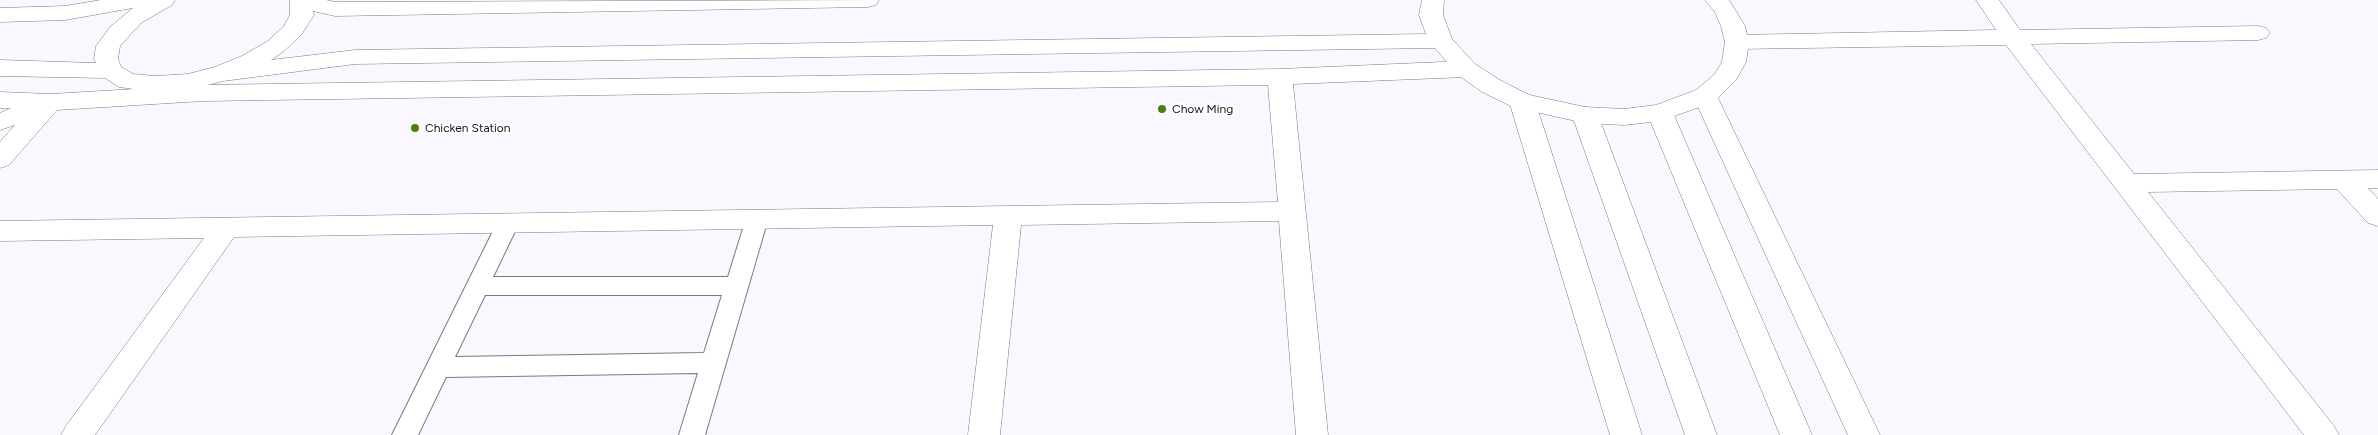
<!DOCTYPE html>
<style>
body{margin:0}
canvas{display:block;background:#f9f7ff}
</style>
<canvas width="2378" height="435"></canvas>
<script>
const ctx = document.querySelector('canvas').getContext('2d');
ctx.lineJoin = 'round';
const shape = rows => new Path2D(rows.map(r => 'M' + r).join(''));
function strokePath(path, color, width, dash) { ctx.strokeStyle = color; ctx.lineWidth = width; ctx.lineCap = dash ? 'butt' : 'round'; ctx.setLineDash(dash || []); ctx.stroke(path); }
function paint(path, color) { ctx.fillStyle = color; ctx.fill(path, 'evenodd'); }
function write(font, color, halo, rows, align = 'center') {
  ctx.font = font + ' Figtree,sans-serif'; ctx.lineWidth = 5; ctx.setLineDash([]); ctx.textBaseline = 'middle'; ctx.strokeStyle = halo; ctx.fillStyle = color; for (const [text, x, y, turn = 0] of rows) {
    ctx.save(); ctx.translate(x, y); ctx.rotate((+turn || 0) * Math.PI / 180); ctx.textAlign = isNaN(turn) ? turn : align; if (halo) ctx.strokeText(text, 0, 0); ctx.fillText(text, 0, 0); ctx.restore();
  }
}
const lane = shape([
 [757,211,765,213,768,219,705,435,679,435,698,373,446,377,418,435,392,435,500,217,508,215,516,217,519,223,493,277,728,277,746,219,749,213,757,211],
 [485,295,722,295,704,353,455,357,485,295]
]);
const street = shape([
 [1976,0,1999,0,2020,30,2258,26,2266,28,2270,33,2266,38,2258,40,2031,44,2134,174,2378,170,2378,188,2368,188,2378,199,2378,226,2368,223,2337,189,2148,192,2334,426,2339,435,2304,435,2006,45,1737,49,1729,47,1725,42,1729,37,1737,35,1996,30,1976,0],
 [1466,61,1475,64,1478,69,1475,74,1466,77,1293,84,1328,435,1296,435,1279,221,1021,225,1000,435,968,435,993,225,234,237,95,435,61,435,66,426,204,238,0,241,0,221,1278,202,1268,85,203,101,57,110,9,165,0,168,0,142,15,125,0,130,0,113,11,108,0,108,0,92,51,94,203,85,1280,69,1466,61],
 [1705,88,1714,90,1717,96,1880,435,1848,435,1693,96,1696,90,1705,88],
 [1522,93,1531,95,1535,101,1642,435,1610,435,1509,101,1513,95,1522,93],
 [1660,105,1669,107,1673,113,1812,435,1780,435,1647,113,1651,107,1660,105],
 [1585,107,1594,109,1598,115,1717,435,1685,435,1572,115,1576,109,1585,107]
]);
const secondary = shape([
 [101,0,175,0,172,5,141,23,120,46,118,59,121,67,133,74,155,76,188,74,215,67,242,56,268,41,284,26,290,15,290,0,326,0,335,2,879,0,876,5,868,7,335,16,313,11,314,15,301,35,284,51,271,60,355,50,1426,34,1419,15,1422,0,1444,0,1443,15,1452,39,1475,64,1500,80,1529,95,1585,107,1624,109,1656,105,1696,90,1714,75,1722,62,1725,42,1721,26,1715,12,1705,0,1729,0,1745,26,1749,42,1746,62,1736,80,1714,102,1660,121,1624,125,1585,123,1513,107,1482,92,1457,74,1435,48,355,64,223,81,188,90,155,92,119,87,105,78,0,76,0,60,96,63,94,59,96,46,100,41,110,27,133,8,65,20,0,22,0,8,65,6,101,0]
]);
strokePath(lane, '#7c7883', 2);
strokePath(street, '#7c7883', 1);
strokePath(secondary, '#7c7883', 1);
paint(lane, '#fff');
paint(street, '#fff');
paint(secondary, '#fff');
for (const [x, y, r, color] of [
 [1162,109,5,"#487e13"],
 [415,128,5,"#487e13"]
]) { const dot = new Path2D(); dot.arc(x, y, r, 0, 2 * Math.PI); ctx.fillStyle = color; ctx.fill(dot); strokePath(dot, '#fff', 2); }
write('12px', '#151317', '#fff', [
 ["Chow Ming",1172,109],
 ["Chicken Station",425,128]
], 'left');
</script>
